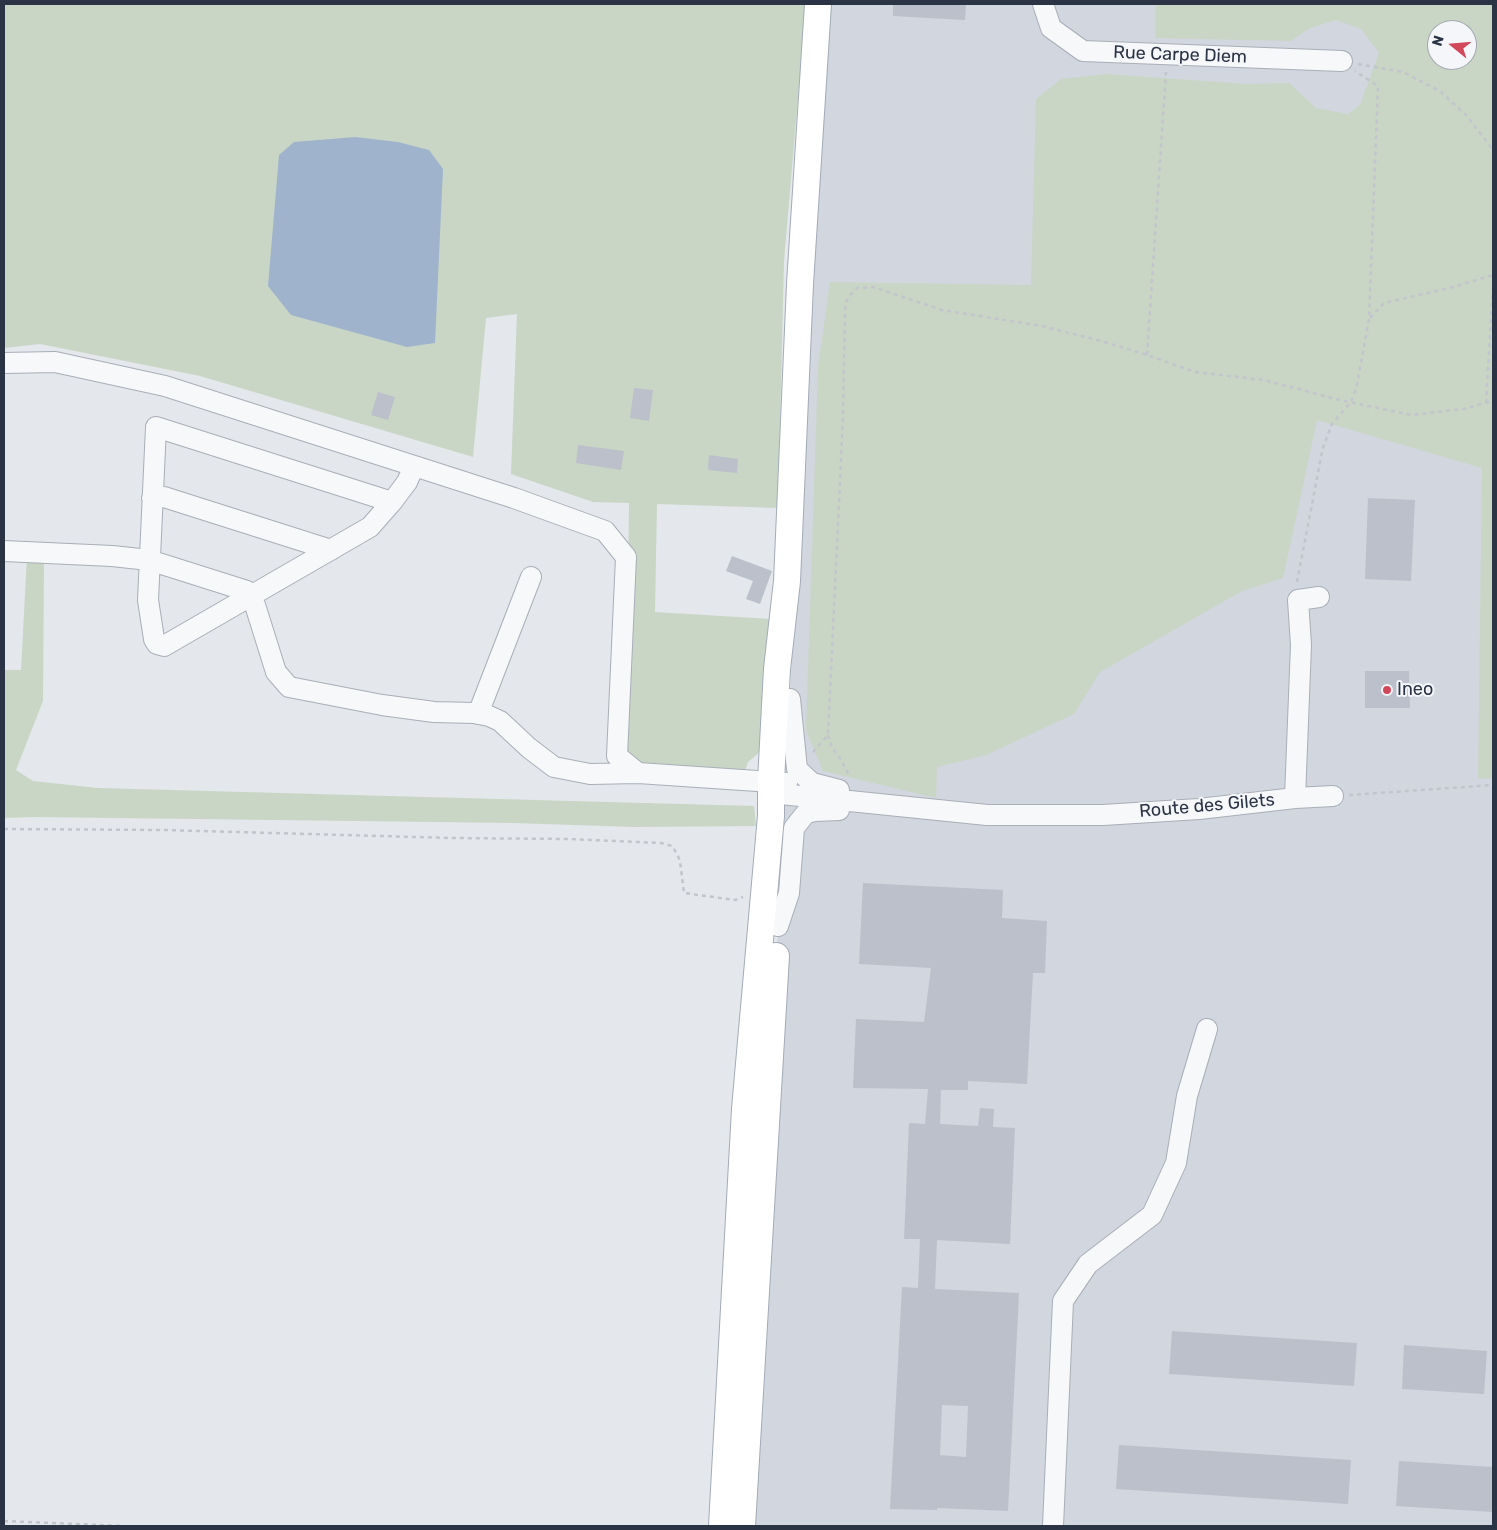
<!DOCTYPE html>
<style>
body{margin:0}
#map{position:relative;width:1497px;height:1530px;overflow:hidden;background:#e4e7ec;font-family:Rubik,sans-serif}
canvas{display:block}
.frame{position:absolute;inset:0;border:5px solid #2b3445;pointer-events:none}
.north{position:absolute;left:1427px;top:20px;width:50px;height:50px;box-sizing:border-box;background:#f4f6f9;border:1px solid #a4a8b1;border-radius:50%;rotate:287deg;font-size:14px;font-weight:700;line-height:20px;text-align:center;color:#2b3445}
.north::after{content:'';display:block;margin:auto;width:18px;height:22px;background:#d1495b;clip-path:polygon(50% 0,100% 100%,50% 72%,0 100%)}
</style>
<div id="map">
<canvas width="1497" height="1530"></canvas>
<div class="frame"></div>
<div class="north">N</div>
</div>
<script>
const ctx = document.querySelector('canvas').getContext('2d');
ctx.lineJoin = 'round';
function paint(path, color) { ctx.fillStyle = color; ctx.fill(path, 'evenodd'); }
const shape = rows => new Path2D(rows.map(r => 'M' + r).join(''));
function strokePath(path, color, width, dash) { ctx.strokeStyle = color; ctx.lineWidth = width; ctx.lineCap = dash ? 'butt' : 'round'; ctx.setLineDash(dash || []); ctx.stroke(path); }
function write(font, color, halo, rows, align = 'center') {
  ctx.font = font + ' Rubik,sans-serif'; ctx.lineWidth = 4; ctx.setLineDash([]); ctx.textBaseline = 'middle'; ctx.strokeStyle = halo; ctx.fillStyle = color; for (const [text, x, y, turn = 0] of rows) {
    ctx.save(); ctx.translate(x, y); ctx.rotate((+turn || 0) * Math.PI / 180); ctx.textAlign = isNaN(turn) ? turn : align; if (halo) ctx.strokeText(text, 0, 0); ctx.fillText(text, 0, 0); ctx.restore();
  }
}
paint(shape([
 [819,4,1493,4,1493,1526,742,1526,786,794],
 [1437,30,1467,30,1467,60,1437,60]
]), '#d2d6de');
paint(shape([
 [4,4,806,4,784,261,778,508,657,504,655,612,771,619,760,752,748,762,745,771,646,765,626,753,629,503,593,502,511,474,517,314,486,318,473,457,200,376,40,344,4,348],
 [1156,4,1493,4,1493,778,1478,779,1482,468,1317,420,1283,578,1242,591,1100,672,1074,714,986,755,937,767,936,798,823,771,806,730,818,367,830,282,1031,285,1036,99,1061,79,1106,74,1247,84,1289,83,1316,108,1348,114,1360,105,1379,53,1361,29,1336,20,1310,28,1291,41,1155,38],
 [1437,30,1467,30,1467,60,1437,60],
 [27,556,44,558,43,701,16,770,33,781,98,788,754,806,756,826,635,827,513,823,35,817,4,818,4,670,21,670]
]), '#c9d6c5');
paint(shape([
 [355,137,398,142,429,150,443,169,435,343,407,347,291,315,268,286,279,155,294,142]
]), '#9fb4cc');
paint(shape([
 [893,4,966,4,965,20,893,16],
 [634,388,653,390,649,421,630,418],
 [378,392,395,397,388,420,371,415],
 [578,445,624,451,621,470,576,463],
 [709,455,738,459,737,473,708,470],
 [1368,498,1415,500,1411,581,1365,579],
 [732,556,772,571,760,604,746,599,753,581,726,571],
 [1365,671,1409,671,1410,708,1365,708],
 [863,883,1003,890,1002,918,1047,921,1045,973,1033,973,1027,1084,968,1081,968,1090,941,1090,940,1124,978,1126,980,1108,994,1109,993,1127,1015,1128,1010,1244,937,1240,935,1289,1019,1293,1008,1511,937,1508,937,1510,890,1509,902,1287,918,1288,920,1239,904,1239,909,1123,925,1124,928,1089,853,1088,856,1019,924,1022,931,968,859,964],
 [942,1405,968,1406,966,1457,940,1455],
 [1172,1331,1357,1343,1354,1386,1169,1374],
 [1404,1345,1487,1351,1484,1394,1402,1389],
 [1119,1445,1351,1460,1348,1504,1116,1489],
 [1399,1461,1493,1467,1493,1512,1396,1506]
]), '#bbc0ca');
const minor = shape([
 [1043,4,1051,28,1083,51,1342,61],
 [4,363,55,362,165,386,514,498,605,531,626,557,617,756,638,773,787,783],
 [152,498,164,497,331,550],
 [392,502,156,427,148,600,154,639,157,644,164,646,370,527,392,502,407,482,414,466],
 [4,551,112,556,149,560,247,591,255,605,276,672,289,687,382,705,434,712,474,713,489,716,500,721,529,748,554,767,590,774,638,773],
 [790,699,797,769,812,783,839,790],
 [478,714,531,577],
 [771,793,987,815,1103,815,1199,809,1295,798,1333,796],
 [1295,798,1301,645,1298,600,1319,597],
 [778,926,789,893,794,828,806,813,815,811,839,810],
 [1053,1526,1063,1301,1088,1264,1152,1215,1176,1163,1187,1096,1207,1029]
]);
const major = shape([
 [722,1526,745,1109,771,816,771,781,777,669,787,581,800,284,818,4],
 [742,1526,776,956]
]);
strokePath(minor, '#a9aeb7', 22);
strokePath(major, '#a3abb8', 28);
strokePath(shape([
 [1358,64,1403,72,1440,91,1467,116,1493,150],
 [1370,318,1384,303,1453,287,1493,275],
 [1147,355,1166,72],
 [1486,403,1493,283],
 [1297,582,1323,447,1332,424,1350,403,1356,390,1369,319,1378,86,1355,71],
 [828,735,832,748,840,758,850,777],
 [813,752,828,735,843,417,845,310,846,302,850,295,857,288,873,287,942,310,1042,326,1101,341,1147,355,1195,372,1264,380,1340,400,1411,415,1463,409,1493,401],
 [1349,795,1493,785],
 [4,829,164,830,452,838,569,839,661,843,672,846,677,854,680,861,684,893,735,900,743,897],
 [4,1521,123,1526]
]), '#c2c5cb', 2.5, [4, 4]);
strokePath(minor, '#f7f8fa', 20);
strokePath(major, '#fff', 26);
for (const [x, y, r, color] of [
 [1387,690,5,"#d1495b"]
]) { const dot = new Path2D(); dot.arc(x, y, r, 0, 2 * Math.PI); ctx.fillStyle = color; ctx.fill(dot); strokePath(dot, '#f4f6f9', 2); }
write('18px', '#2b3445', '#f4f6f9', [
 ["Rue Carpe Diem",1180,55,2],
 ["Route des Gilets",1207,806,-5]
]);
write('18px', '#2b3445', '#f4f6f9', [
 ["Ineo",1397,690]
], 'left');
</script>
